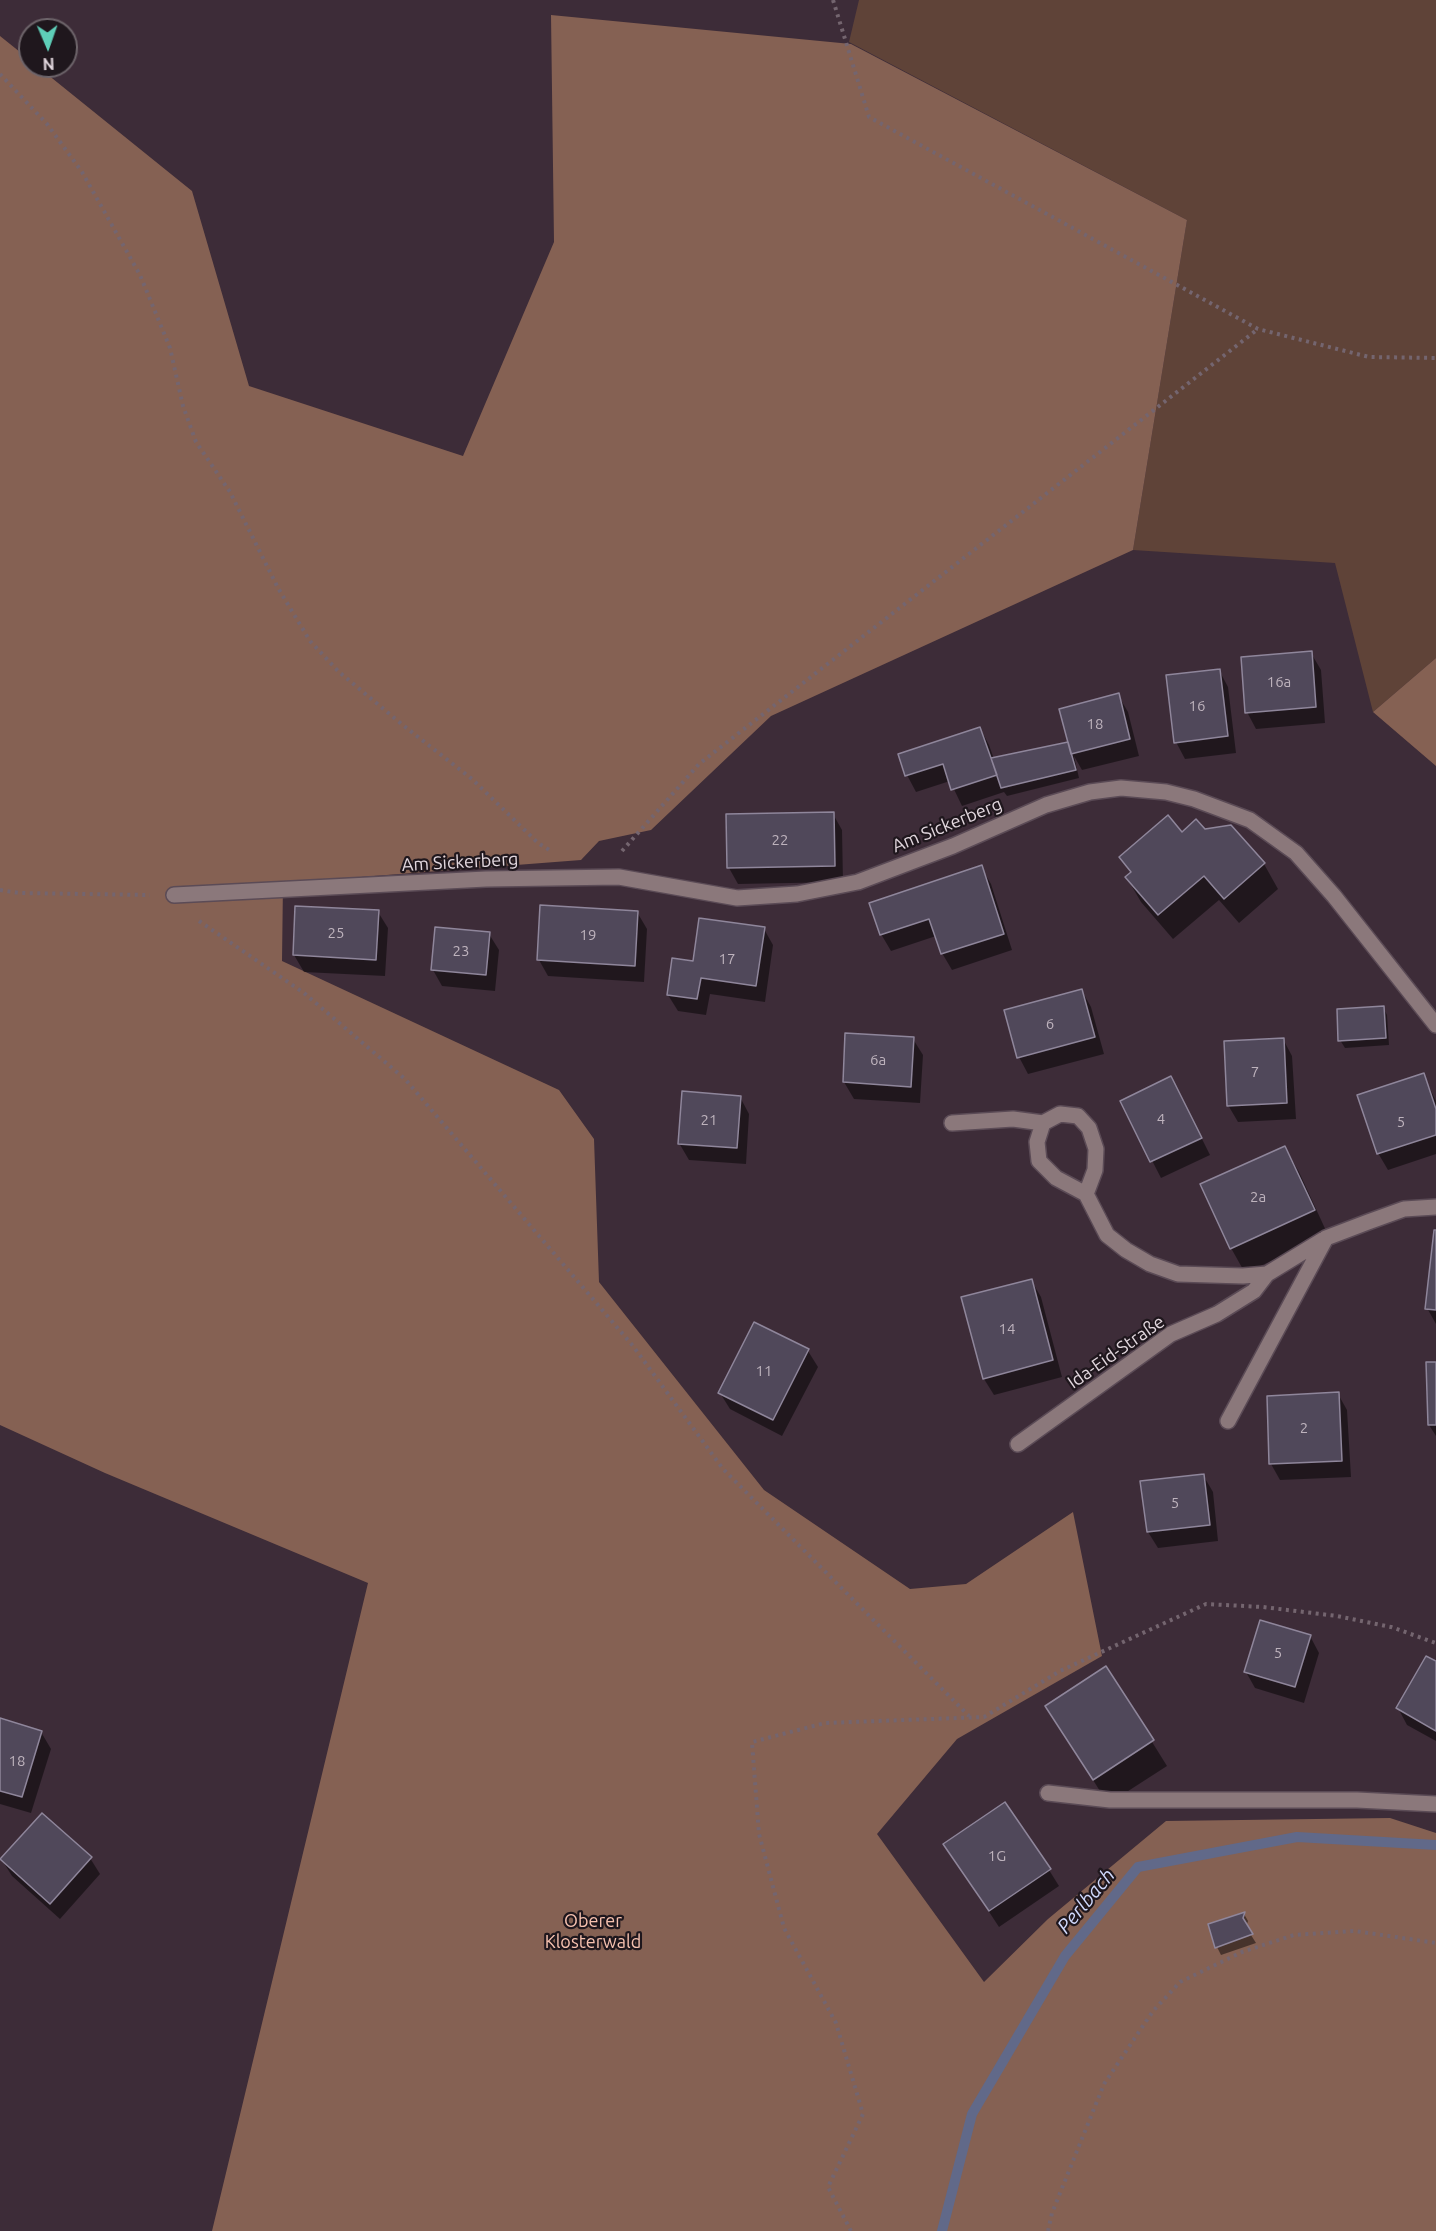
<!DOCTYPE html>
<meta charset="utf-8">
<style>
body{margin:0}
#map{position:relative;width:1436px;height:2231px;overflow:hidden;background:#3d2c38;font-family:Ubuntu,sans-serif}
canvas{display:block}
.north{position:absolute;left:18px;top:18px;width:60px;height:60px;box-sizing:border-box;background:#1f171d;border:2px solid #6d646a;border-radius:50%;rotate:178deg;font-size:16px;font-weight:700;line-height:24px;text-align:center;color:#e2d7de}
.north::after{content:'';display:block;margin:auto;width:21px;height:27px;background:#5eceb8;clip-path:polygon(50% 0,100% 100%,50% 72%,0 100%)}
</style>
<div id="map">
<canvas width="1436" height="2231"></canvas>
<div class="north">N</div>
</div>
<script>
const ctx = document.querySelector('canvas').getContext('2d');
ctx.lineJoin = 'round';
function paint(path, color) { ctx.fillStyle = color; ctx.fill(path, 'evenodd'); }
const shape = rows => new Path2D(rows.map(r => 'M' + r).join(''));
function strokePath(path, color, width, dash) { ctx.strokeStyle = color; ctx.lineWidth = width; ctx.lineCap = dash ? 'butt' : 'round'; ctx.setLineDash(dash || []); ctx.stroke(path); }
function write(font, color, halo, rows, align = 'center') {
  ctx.font = font + ' Ubuntu,sans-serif'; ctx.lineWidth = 4.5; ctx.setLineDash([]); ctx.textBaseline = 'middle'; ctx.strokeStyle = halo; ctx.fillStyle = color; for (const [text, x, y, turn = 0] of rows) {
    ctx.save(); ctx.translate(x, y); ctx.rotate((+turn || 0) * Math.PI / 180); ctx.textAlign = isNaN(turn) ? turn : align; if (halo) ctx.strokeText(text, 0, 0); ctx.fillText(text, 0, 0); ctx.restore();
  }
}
paint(shape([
 [859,0,1436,0,1436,658,1373,712,1335,563,1133,550,1187,220,849,42]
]), '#5f4338');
paint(shape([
 [551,15,851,44,1187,220,1133,550,771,716,651,830,599,841,581,860,283,883,282,961,559,1090,594,1139,599,1282,764,1490,910,1589,966,1584,1073,1512,1102,1656,957,1739,877,1834,984,1982,1048,1919,1166,1821,1390,1818,1436,1833,1436,2231,212,2231,368,1583,105,1473,0,1425,0,36,30,60,30,66,37,66,192,191,249,386,463,456,554,242],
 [1436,658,1436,766,1373,712]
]), '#856153');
paint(shape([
 [1311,653,1321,670,1325,723,1256,729,1247,712],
 [1219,670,1228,687,1236,753,1185,759,1176,742],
 [1118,695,1128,712,1139,756,1082,770,1074,756,1079,778,1007,796,1004,792,962,806,950,781,916,792,907,775,980,728,989,745,994,759,1072,749],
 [833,814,842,830,843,882,738,884,729,868],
 [1204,830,1264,864,1278,889,1239,923,1219,900,1173,939,1141,902,1127,878,1131,874,1121,857,1182,834],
 [981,867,991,884,1012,950,952,970,942,953,936,936,891,951,881,934],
 [297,908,378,912,388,928,385,976,304,972,294,955],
 [637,912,647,929,644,982,548,976,539,960],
 [764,929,773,945,765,1002,710,994,706,1015,678,1011,668,995,694,963],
 [489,934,499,950,495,991,442,986,433,970],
 [1082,991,1091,1007,1104,1054,1028,1074,1019,1057],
 [1383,1007,1387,1015,1389,1045,1345,1048,1340,1040],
 [913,1039,923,1055,920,1103,854,1099,844,1082],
 [1283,1039,1292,1056,1296,1119,1238,1122,1228,1105],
 [1423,1075,1436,1101,1436,1154,1388,1170,1378,1153],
 [1180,1095,1210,1155,1161,1178,1122,1102],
 [740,1097,749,1114,746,1164,689,1160,679,1143],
 [1285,1148,1299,1172,1328,1235,1245,1273,1231,1248],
 [1436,1232,1436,1324,1427,1308],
 [1031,1280,1041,1297,1062,1377,994,1395,984,1379],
 [808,1351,818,1367,782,1436,730,1409,720,1393],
 [1436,1364,1436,1436,1429,1425],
 [1338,1394,1347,1410,1351,1477,1280,1480,1271,1464],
 [1203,1475,1213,1492,1218,1541,1158,1548,1148,1532],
 [1310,1636,1319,1653,1304,1703,1255,1688,1246,1672],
 [1436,1663,1436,1741,1407,1725,1398,1708],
 [1106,1668,1167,1766,1108,1804,1047,1706],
 [0,1719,41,1732,51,1749,31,1813,0,1804],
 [945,1845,1049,1870,1059,1886,999,1927],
 [90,1858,100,1874,60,1919,12,1876,2,1860],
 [1244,1914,1248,1921,1246,1927,1256,1943,1221,1955,1217,1947]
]), '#0007');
strokePath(shape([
 [942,2231,972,2114,1065,1956,1138,1867,1297,1837,1436,1845]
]), '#616989', 10);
const building = shape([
 [1312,651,1316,707,1245,713,1241,657,1312,651],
 [1220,669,1228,736,1174,743,1166,675,1220,669],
 [1119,693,1130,739,1071,754,1059,709,1119,693],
 [980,727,997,775,951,790,943,764,905,776,898,754,980,727],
 [1068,742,1076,770,1001,788,991,758,1068,742],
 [834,812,835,866,727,868,726,814,834,812],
 [1168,815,1182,832,1196,819,1205,829,1231,825,1265,863,1224,899,1204,876,1158,915,1125,877,1131,872,1119,857,1168,815],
 [982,865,1004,934,941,954,929,919,880,935,869,903,982,865],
 [540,905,638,911,635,966,537,960,540,905],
 [295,906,379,910,376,960,293,955,295,906],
 [699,918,765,927,756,986,701,978,697,999,667,995,672,958,693,961,699,918],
 [435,927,490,932,486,975,431,970,435,927],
 [1082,989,1095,1037,1017,1058,1004,1010,1082,989],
 [1384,1006,1386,1038,1338,1041,1337,1009,1384,1006],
 [845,1033,914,1037,911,1087,843,1082,845,1033],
 [1284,1038,1287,1103,1227,1106,1224,1041,1284,1038],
 [1424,1073,1436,1109,1436,1135,1377,1154,1357,1095,1424,1073],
 [1171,1076,1202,1138,1150,1162,1120,1101,1171,1076],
 [682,1091,741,1096,737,1148,678,1144,682,1091],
 [1285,1146,1315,1210,1230,1249,1200,1184,1285,1146],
 [1434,1230,1436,1230,1436,1310,1425,1309,1434,1230],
 [1032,1279,1053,1360,983,1379,961,1297,1032,1279],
 [754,1322,809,1349,773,1420,718,1393,754,1322],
 [1426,1362,1436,1362,1436,1425,1428,1425,1426,1362],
 [1339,1392,1342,1461,1269,1464,1267,1396,1339,1392],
 [1204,1474,1210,1525,1147,1532,1140,1481,1204,1474],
 [1260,1620,1311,1635,1295,1687,1244,1672,1260,1620],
 [1426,1656,1436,1661,1436,1731,1396,1708,1426,1656],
 [1106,1666,1154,1740,1093,1780,1045,1706,1106,1666],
 [0,1718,42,1731,22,1797,0,1791,0,1718],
 [1005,1802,1051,1869,989,1911,943,1844,1005,1802],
 [42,1813,92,1857,50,1904,0,1859,42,1813],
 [1245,1912,1243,1918,1253,1934,1215,1948,1208,1924,1245,1912]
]);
paint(building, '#50485a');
strokePath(building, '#8f869b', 1.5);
const minor = shape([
 [174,895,486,879,619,877,737,898,797,894,858,882,953,846,1046,805,1090,792,1121,788,1166,792,1194,799,1250,820,1296,853,1334,896,1436,1025],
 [952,1123,1013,1119,1043,1123],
 [1086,1194,1095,1170,1096,1149,1089,1128,1078,1116,1060,1114,1043,1123,1037,1142,1039,1161,1056,1178,1086,1194,1107,1235,1126,1250,1150,1264,1178,1274,1243,1276,1267,1274,1326,1238,1368,1222,1404,1209,1436,1207],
 [1228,1421,1326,1238],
 [1018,1444,1171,1334,1217,1314,1254,1291,1267,1274],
 [1048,1793,1110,1800,1357,1800,1436,1804]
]);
strokePath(minor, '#5b4b56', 18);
strokePath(shape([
 [833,0,869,117,1258,329,1369,357,1436,358],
 [0,74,47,124,82,172,140,275,170,348,183,406,196,442,230,492,278,588,310,641,339,672,404,726,472,779,538,843,551,851],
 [622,851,699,764,1258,329],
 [0,890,19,893,150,895],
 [199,921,304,993,405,1079,633,1346,723,1469,969,1716],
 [851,2231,828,2187,863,2114,836,2023,784,1928,759,1834,752,1742,825,1723,984,1717,1060,1671,1206,1604,1263,1607,1337,1616,1391,1627,1436,1643],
 [1048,2231,1052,2213,1104,2084,1153,2011,1180,1982,1242,1952,1294,1935,1355,1931,1436,1943]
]), '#74656f', 4, [3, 4.5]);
strokePath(minor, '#8b787b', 15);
write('15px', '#beb3bd', null, [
 ["16a",1279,682],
 ["16",1197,706],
 ["18",1095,724],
 ["22",780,840],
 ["25",336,933],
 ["19",588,935],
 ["23",461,951],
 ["17",727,959],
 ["6",1050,1024],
 ["6a",878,1060],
 ["7",1255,1072],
 ["4",1161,1119],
 ["21",709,1120],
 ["5",1401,1122],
 ["2a",1258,1197],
 ["14",1007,1329],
 ["11",764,1371],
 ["2",1304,1428],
 ["5",1175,1503],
 ["5",1278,1653],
 ["18",17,1761],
 ["1G",997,1856]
]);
write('18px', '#e2d7de', '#1f171d', [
 ["Am Sickerberg",947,825,-22],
 ["Am Sickerberg",460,862,-3],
 ["Ida-Eid-Straße",1116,1352,-35]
]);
write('18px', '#f7c2b0', '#1f171d', [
 ["Oberer",593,1921],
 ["Klosterwald",593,1942]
]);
write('italic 20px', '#cfd8fb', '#1f171d', [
 ["Perlbach",1086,1901,-50]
]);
</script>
